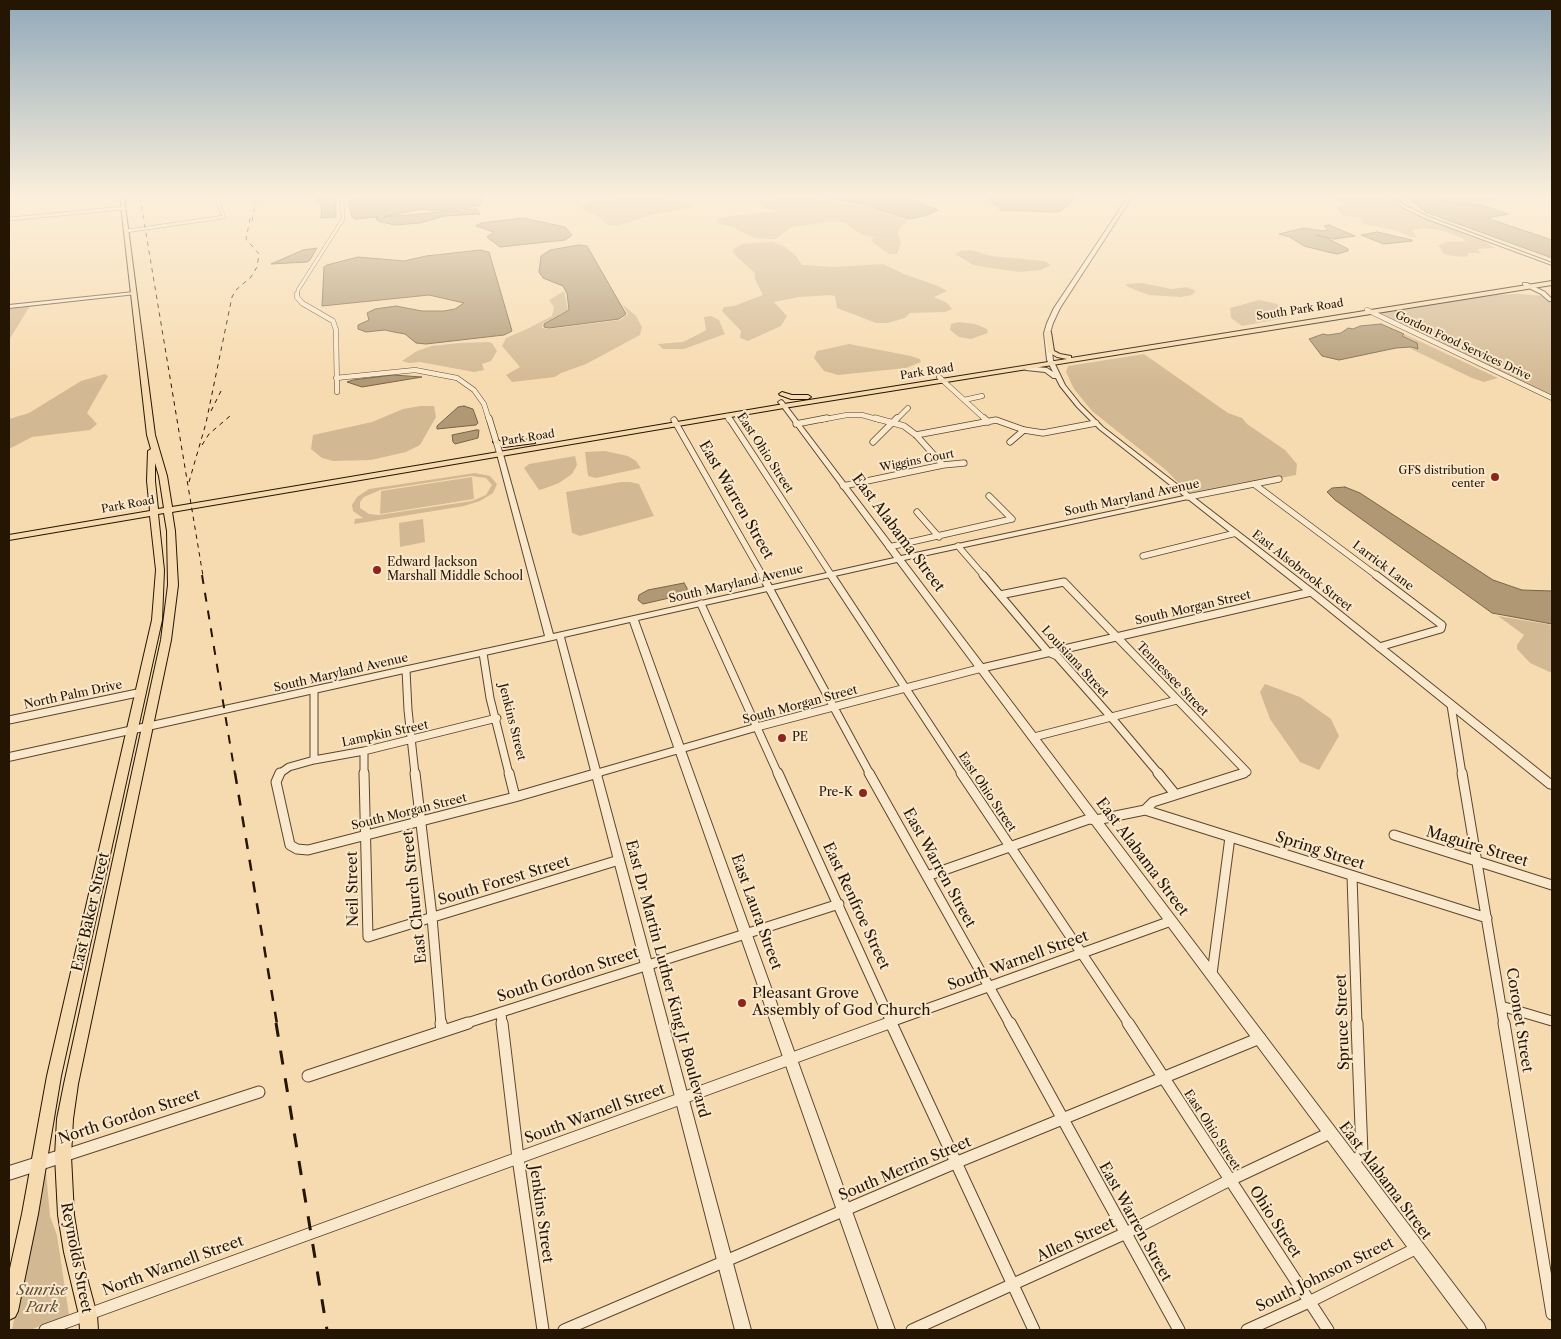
<!DOCTYPE html>
<style>
body{margin:0}
#map{position:relative;width:1561px;height:1339px;overflow:hidden;background:#f7dbb0;font-family:"Libre Caslon Text",serif}
canvas{display:block}
.frame{position:absolute;inset:0;border:10px solid #251503;pointer-events:none}
</style>
<div id="map">
<canvas width="1561" height="1339"></canvas>
<div class="frame"></div>
</div>
<script>
const ctx = document.querySelector('canvas').getContext('2d');
ctx.lineJoin = 'round';
function paint(path, color) { ctx.fillStyle = color; ctx.fill(path, 'evenodd'); }
const shape = rows => new Path2D(rows.map(r => 'M' + r).join(''));
function strokePath(path, color, width, dash) { ctx.strokeStyle = color; ctx.lineWidth = width; ctx.lineCap = dash ? 'butt' : 'round'; ctx.setLineDash(dash || []); ctx.stroke(path); }
function write(font, color, halo, rows, align = 'center') {
  ctx.font = font + ' "Libre Caslon Text",serif'; ctx.lineWidth = 4; ctx.setLineDash([]); ctx.textBaseline = 'middle'; ctx.strokeStyle = halo; ctx.fillStyle = color; for (const [text, x, y, turn = 0] of rows) {
    ctx.save(); ctx.translate(x, y); ctx.rotate((+turn || 0) * Math.PI / 180); ctx.textAlign = isNaN(turn) ? turn : align; if (halo) ctx.strokeText(text, 0, 0); ctx.fillText(text, 0, 0); ctx.restore();
  }
}
paint(shape([
 [631,197,665,197,664,199,672,201,692,203,695,207,655,214,617,226,608,225,598,217,580,208,590,202],
 [787,197,804,197,847,205,866,204,876,210,909,220,899,229,898,234,901,243,897,254,889,254,875,244,871,240,874,237,862,235,843,222,828,222,792,227,775,239,766,239,754,238,730,226,716,223,717,220,723,217,777,211,765,208,760,202],
 [1327,197,1379,197,1390,200,1423,218,1485,242,1495,248,1479,249,1478,250,1481,253,1468,253,1468,256,1464,257,1453,256,1444,254,1438,245,1447,242,1466,242,1462,238,1443,231,1424,228,1412,230,1417,237,1411,237,1395,230,1363,224,1361,218,1341,215,1342,213,1336,207,1344,204],
 [1429,197,1499,197,1488,204,1481,205,1454,203],
 [773,242,785,247,796,256,802,265,833,267,883,264,904,274,938,286,947,291,934,297,947,303,952,309,945,312,910,313,905,318,888,323,876,323,837,308,835,296,830,295,799,297,774,302,787,316,781,326,748,341,740,338,741,331,722,311,724,307,734,306,763,295,755,279,755,273,737,257,732,250,742,244],
 [971,250,991,256,1044,261,1051,265,1041,270,1020,272,1005,270,973,265,955,254,960,251],
 [1142,283,1172,289,1187,287,1196,291,1192,295,1181,297,1149,295,1128,287,1125,284],
 [564,291,568,310,542,324,542,328,549,329,620,320,628,314,622,304,636,316,642,327,640,335,586,364,561,373,555,377,512,382,506,375,520,367,502,346,506,338,527,329,552,316,554,307,549,300],
 [1519,294,1545,296,1552,301,1552,395,1377,312,1484,295],
 [1259,300,1277,304,1290,317,1242,326,1231,318,1230,308],
 [30,306,9,340,9,309],
 [711,316,719,320,725,334,684,349,663,349,658,344,683,342,699,334,706,330,704,317],
 [959,322,975,324,987,329,988,333,971,339,959,337,950,330,951,324],
 [1404,334,1417,340,1498,378,1484,382,1472,378,1409,348,1418,349,1414,341,1401,335],
 [489,342,492,343,497,351,491,361,482,364,484,370,474,372,420,362,409,363,402,361,417,351,431,346,460,343],
 [849,344,911,356,920,359,921,362,906,368,838,375,824,371,814,358,817,351],
 [1144,354,1228,413,1242,418,1247,424,1285,450,1297,464,1296,475,1190,495,1167,471,1092,411,1074,389,1066,372,1068,366],
 [105,374,108,376,87,413,97,424,90,430,32,437,9,449,9,419,29,413,81,381],
 [420,406,434,406,436,417,420,445,406,452,371,460,333,461,322,458,311,449,313,435,372,422,403,409],
 [605,451,628,456,636,461,641,468,596,478,588,476,585,452],
 [575,456,577,465,572,474,559,483,543,489,539,490,524,468,529,464],
 [475,473,490,476,497,484,493,493,480,501,464,506,354,524,355,519,363,518,353,511,352,505,357,497,369,489],
 [471,476,486,478,492,485,486,495,472,501,379,515,369,514,360,508,360,502,364,497,380,490],
 [472,477,474,499,380,514,381,491],
 [621,482,630,482,639,484,654,516,580,536,572,533,566,492],
 [423,519,425,542,400,547,399,523],
 [1498,616,1552,625,1552,673,1530,663,1517,649,1517,645,1524,635],
 [1265,684,1300,697,1331,719,1339,736,1319,770,1300,762,1270,719,1260,692],
 [46,1172,50,1216,57,1235,69,1315,30,1330,12,1330,43,1174]
]), '#d3b993');
const water = shape([
 [315,197,335,197,336,217,321,218,322,204,316,203,315,197],
 [386,197,481,197,482,200,480,205,468,208,436,211,422,209,384,217,476,209,480,214,444,216,420,223,394,225,378,221,376,219,378,217,356,219,352,217,349,205,351,200,386,197],
 [821,197,908,197,908,198,938,210,927,215,910,219,877,209,867,204,821,197],
 [986,197,1076,197,1061,211,1057,212,1001,210,986,197],
 [1403,197,1428,197,1454,203,1482,205,1508,214,1487,218,1552,240,1552,258,1425,212,1412,201,1403,197],
 [523,218,565,227,572,235,565,240,500,247,487,237,494,232,476,226,481,223,523,218],
 [1329,225,1355,236,1334,239,1316,235,1327,238,1348,249,1348,251,1337,254,1328,252,1304,246,1290,237,1279,234,1304,228,1323,231,1328,230,1324,226,1329,225],
 [1377,232,1412,240,1412,241,1384,244,1361,235,1377,232],
 [579,245,587,246,626,314,619,319,549,328,544,327,544,324,569,310,567,293,563,286,543,278,539,272,541,256,550,250,579,245],
 [317,248,310,260,307,262,271,264,303,250,317,248],
 [480,250,489,252,512,331,504,335,426,344,416,343,405,334,394,332,385,330,366,332,358,329,358,325,369,320,367,313,375,309,396,306,422,311,444,311,455,309,464,303,429,295,322,306,324,267,327,265,358,257,404,261,426,256,480,250],
 [1381,324,1404,334,1402,336,1417,343,1418,349,1411,347,1396,348,1339,360,1322,356,1309,339,1323,334,1328,335,1341,333,1348,328,1353,329,1360,326,1381,324],
 [393,375,422,377,362,387,347,382,353,380,393,375],
 [464,406,473,409,478,423,476,425,437,429,437,426,458,407,464,406],
 [476,430,479,430,478,438,455,444,453,442,452,435,476,430],
 [1345,487,1360,493,1493,580,1522,590,1552,591,1552,624,1492,613,1335,500,1327,492,1332,488,1345,487],
 [684,583,687,588,687,594,643,604,638,600,639,595,648,590,684,583]
]);
paint(water, '#b09875');
strokePath(water, '#786447', 1);
const minorFar5 = shape([
 [9,219,124,208],
 [126,231,224,217,216,197],
 [297,296,298,290,343,219,342,197]
]);
const minorFar4 = shape([
 [297,294,297,297,302,303,333,321,336,330,337,392],
 [1367,310,1552,398],
 [939,377,986,420],
 [336,378,415,370,457,378,474,390,484,404,489,420],
 [964,400,982,396],
 [727,416,729,420],
 [820,420,847,415,862,415,880,420],
 [896,420,908,408]
]);
const minorFar3 = shape([
 [489,418,500,454],
 [729,418,832,576],
 [875,418,904,426,916,435,943,465],
 [984,418,988,422],
 [674,420,763,576],
 [796,424,827,418],
 [916,435,996,420,1024,430,1043,433,1096,423],
 [873,442,897,418],
 [1010,442,1024,430],
 [1254,484,1377,576],
 [843,486,943,465,964,463],
 [989,496,1012,519],
 [1188,497,1279,479],
 [917,512,939,537],
 [958,546,984,576],
 [889,547,1012,519],
 [1143,556,1236,533]
]);
const minorFar2 = shape([
 [762,575,870,774],
 [831,575,962,774],
 [983,575,1048,652,1057,656,1111,717,1159,774],
 [1376,575,1442,625,1441,629,1379,647],
 [1000,595,1064,582,1247,772,1240,774],
 [701,604,778,774],
 [483,653,490,698,509,774],
 [406,670,408,710,415,774],
 [314,691,314,760],
 [1451,705,1462,774],
 [9,720,142,692],
 [1034,737,1177,700],
 [364,751,364,774],
 [279,774,289,767,314,760,364,751,497,718],
 [594,774,757,727,982,668,1311,592]
]);
const minorFar1 = shape([
 [280,773,276,782,290,845,297,849,308,850,515,797,598,773],
 [364,773,368,937,619,860],
 [415,773,432,917,441,1024],
 [509,773,515,797],
 [778,773,892,1024],
 [869,773,1010,1024],
 [961,773,1129,1024],
 [1158,773,1175,794],
 [1462,773,1504,1024],
 [1145,810,1487,918],
 [1394,835,1552,885],
 [927,876,1089,819,1096,820,1145,810,1153,802,1244,773],
 [1352,876,1357,1024],
 [1212,974,1230,837],
 [1501,1006,1552,1021],
 [501,1012,502,1024],
 [464,1024,839,904],
 [885,1024,1171,921]
]);
const minor = shape([
 [441,1023,442,1031],
 [502,1023,518,1158,543,1330],
 [891,1023,1034,1330],
 [1010,1023,1179,1330],
 [1128,1023,1328,1330],
 [1504,1023,1552,1314],
 [308,1076,468,1023],
 [63,1156,259,1092],
 [1353,1162,1362,1154,1357,1023],
 [45,1330,889,1023],
 [564,1330,955,1163,1260,1038],
 [912,1330,1126,1233,1230,1180,1330,1133],
 [1247,1330,1309,1302,1417,1248]
]);
const tertiary = shape([
 [1128,197,1132,197,1060,308,1053,323,1050,333,1053,360,1065,385,1081,405,1103,427,1314,590,1552,780,1552,789,1548,788,1308,594,1188,499,904,560,1484,1324,1486,1330,1469,1330,897,562,638,620,895,1330,879,1330,630,622,564,637,751,1330,735,1330,557,639,9,761,9,753,545,636,497,454,500,452,503,454,553,634,894,558,779,403,778,402,781,400,783,401,901,556,1184,496,1099,429,1077,407,1060,386,1056,378,1053,378,1045,372,1026,370,1023,368,1026,366,1047,368,1053,372,1047,360,1044,333,1047,323,1054,308,1128,197],
 [1390,197,1394,197,1406,206,1429,217,1552,263,1552,265,1427,219,1404,208,1390,197],
 [1523,283,1527,283,1545,292,1552,299,1552,301,1549,301,1541,294,1523,285,1523,283],
 [134,292,136,292,136,294,9,308,9,305,134,292],
 [63,1149,68,1151,70,1156,68,1161,9,1180,9,1166,63,1149]
]);
const primary = shape([
 [120,197,124,197,155,435,167,476,172,507,784,404,1067,359,1057,357,1048,352,1045,332,1048,330,1051,332,1054,351,1060,354,1071,356,1071,358,1552,281,1552,285,784,408,172,512,175,531,178,585,171,640,78,1084,73,1119,71,1156,74,1215,80,1252,97,1315,98,1330,80,1330,79,1315,64,1252,58,1215,55,1156,57,1119,64,1084,161,640,168,585,167,531,164,513,158,514,164,570,162,620,61,1076,38,1214,18,1311,15,1317,9,1320,9,1273,22,1214,47,1076,152,620,156,570,150,516,9,540,9,535,150,511,147,481,148,451,151,449,147,435,120,197],
 [155,463,159,476,164,508,158,509,155,481,155,463],
 [782,392,792,395,808,395,811,397,808,399,791,399,780,395,779,394,782,392],
 [532,439,535,439,535,443,504,447,493,442,497,440,505,443,532,439]
]);
strokePath(minorFar5, '#5a462e', 4);
strokePath(minorFar4, '#5a462e', 5.5);
strokePath(minorFar3, '#5a462e', 7);
strokePath(minorFar2, '#5a462e', 9);
strokePath(minorFar1, '#5a462e', 11);
strokePath(minor, '#5a462e', 13);
strokePath(tertiary, '#5a462e', 2);
strokePath(primary, '#251503', 2);
strokePath(minorFar5, '#fae8cc', 3);
strokePath(minorFar4, '#fae8cc', 4.5);
strokePath(minorFar3, '#fae8cc', 5.5);
strokePath(minorFar2, '#fae8cc', 7);
strokePath(minorFar1, '#fae8cc', 9);
strokePath(minor, '#fae8cc', 11);
paint(tertiary, '#fae8cc');
paint(primary, '#f7dbb0');
strokePath(shape([
 [140,197,203,576],
 [252,221,257,197],
 [211,411,221,391],
 [202,445,209,434,230,416],
 [189,482,206,423,232,297,236,290,251,277,257,267,259,254,246,239,251,214]
]), '#251503', 1, [4.5, 4.5]);
strokePath(shape([
 [202,575,235,774]
]), '#251503', 2, [9, 9]);
strokePath(shape([
 [235,773,277,1024]
]), '#251503', 2.5, [11, 11]);
strokePath(shape([
 [276,1023,327,1330]
]), '#251503', 3, [14, 14]);
const sky = ctx.createLinearGradient(0, 0, 0, 384);
sky.addColorStop(0, '#91a9ba');
sky.addColorStop(0.51, '#fbefdb');
sky.addColorStop(1, '#fbefdb00');
ctx.fillStyle = sky;
ctx.fillRect(0, 0, 1561, 384);
for (const [x, y, r, color] of [
 [1495,477,5,"#8f2418"],
 [377,570,5,"#8f2418"],
 [782,738,5,"#8f2418"],
 [863,793,5,"#8f2418"],
 [742,1003,5,"#8f2418"]
]) { const dot = new Path2D(); dot.arc(x, y, r, 0, 2 * Math.PI); ctx.fillStyle = color; ctx.fill(dot); strokePath(dot, '#fae8cc', 2); }
write('11px', '#251503', '#fae8cc', [
 ["South Park Road",1300,310,-9],
 ["Gordon Food Services Drive",1463,346,25],
 ["Park Road",927,372,-9],
 ["Park Road",528,438,-9],
 ["Wiggins Court",917,461,-11],
 ["Park Road",128,505,-10]
]);
write('11px', '#251503', '#fae8cc', [
 ["GFS distribution",1485,471],
 ["center",1485,484]
], 'right');
write('12px', '#251503', '#fae8cc', [
 ["East Ohio Street",765,453,57],
 ["South Maryland Avenue",1132,498,-12],
 ["Larrick Lane",1383,566,37],
 ["East Alsobrook Street",1302,571,38],
 ["South Maryland Avenue",736,584,-13],
 ["South Morgan Street",1193,608,-13],
 ["Louisiana Street",1075,662,47],
 ["South Maryland Avenue",341,673,-13],
 ["Tennessee Street",1172,679,46],
 ["North Palm Drive",73,695,-12],
 ["South Morgan Street",800,705,-15],
 ["Jenkins Street",512,722,76],
 ["Lampkin Street",385,734,-12],
 ["East Ohio Street",987,792,56],
 ["South Morgan Street",409,812,-14],
 ["East Ohio Street",1212,1130,57]
]);
write('12px', '#251503', '#fae8cc', [
 ["Edward Jackson",387,563],
 ["Marshall Middle School",387,577],
 ["PE",792,738],
 ["Pre-K",853,793,"right"]
], 'left');
write('15px', '#251503', '#fae8cc', [
 ["East Warren Street",736,500,60],
 ["East Alabama Street",898,533,53],
 ["Maguire Street",1477,847,17],
 ["Spring Street",1320,851,18],
 ["East Alabama Street",1142,857,53],
 ["East Warren Street",939,868,61],
 ["South Forest Street",504,881,-17],
 ["Neil Street",353,889,-91],
 ["East Church Street",415,897,-96],
 ["East Renfroe Street",856,906,65],
 ["East Baker Street",91,912,-77],
 ["East Laura Street",756,912,70],
 ["South Warnell Street",1018,961,-20],
 ["South Gordon Street",568,975,-18],
 ["East Dr Martin Luther King Jr Boulevard",667,979,75],
 ["Coronet Street",1519,1020,81],
 ["Spruce Street",1343,1022,-92],
 ["South Warnell Street",595,1114,-20],
 ["North Gordon Street",129,1117,-18],
 ["South Merrin Street",905,1169,-23],
 ["East Alabama Street",1385,1181,53],
 ["Jenkins Street",541,1214,82],
 ["East Warren Street",1135,1222,61],
 ["Ohio Street",1275,1222,57],
 ["Allen Street",1076,1240,-25],
 ["Reynolds Street",76,1258,79],
 ["North Warnell Street",173,1266,-20],
 ["South Johnson Street",1325,1275,-26]
]);
write('15px', '#251503', '#fae8cc', [
 ["Pleasant Grove",752,994],
 ["Assembly of God Church",752,1011]
], 'left');
write('italic 15px', '#624e35', '#fae8cc', [
 ["Sunrise",42,1291],
 ["Park",42,1308]
]);
</script>
